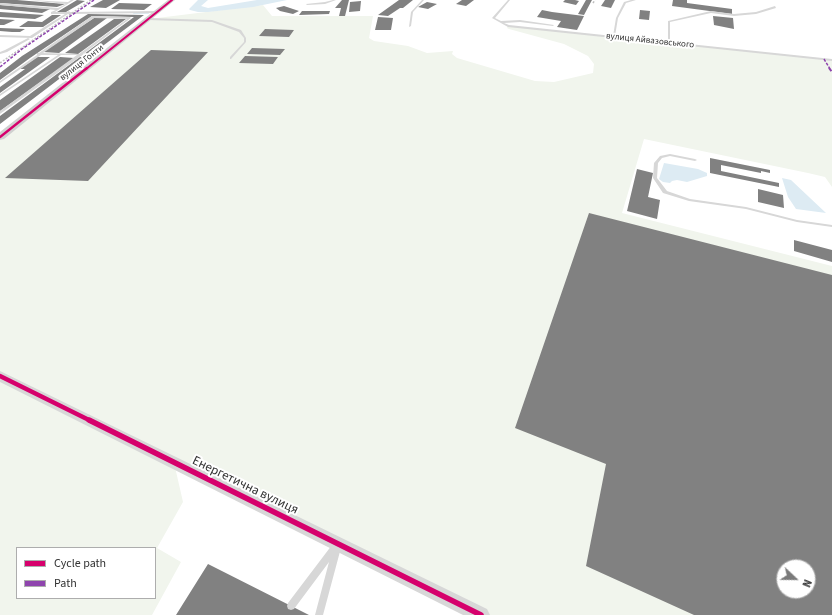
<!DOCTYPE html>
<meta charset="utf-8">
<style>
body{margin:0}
#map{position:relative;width:832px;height:615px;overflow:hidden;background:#fff;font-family:"Source Sans 3",sans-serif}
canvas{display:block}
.legend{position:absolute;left:16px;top:547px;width:140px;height:52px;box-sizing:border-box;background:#fff;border:1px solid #adadad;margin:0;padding:5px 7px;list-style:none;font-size:12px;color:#333}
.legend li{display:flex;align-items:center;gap:8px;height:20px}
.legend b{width:20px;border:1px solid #adadad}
.north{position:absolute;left:776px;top:559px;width:40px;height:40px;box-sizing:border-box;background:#fff;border:1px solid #adadad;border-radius:50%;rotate:112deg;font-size:11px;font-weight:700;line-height:16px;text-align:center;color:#333}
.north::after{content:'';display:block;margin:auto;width:14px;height:18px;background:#7a7a7a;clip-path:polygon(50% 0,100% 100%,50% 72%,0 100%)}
</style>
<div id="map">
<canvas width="832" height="615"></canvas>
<ul class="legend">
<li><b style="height:5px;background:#d6006c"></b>Cycle path</li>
<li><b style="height:5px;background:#8e44ad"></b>Path</li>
</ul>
<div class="north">N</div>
</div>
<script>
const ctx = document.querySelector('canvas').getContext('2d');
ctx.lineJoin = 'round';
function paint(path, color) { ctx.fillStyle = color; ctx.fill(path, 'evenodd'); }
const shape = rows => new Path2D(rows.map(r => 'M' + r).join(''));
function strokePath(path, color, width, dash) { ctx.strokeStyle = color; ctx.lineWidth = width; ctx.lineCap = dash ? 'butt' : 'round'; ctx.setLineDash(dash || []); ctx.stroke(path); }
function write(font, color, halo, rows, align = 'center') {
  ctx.font = font + ' "Source Sans 3",sans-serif'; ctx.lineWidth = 4; ctx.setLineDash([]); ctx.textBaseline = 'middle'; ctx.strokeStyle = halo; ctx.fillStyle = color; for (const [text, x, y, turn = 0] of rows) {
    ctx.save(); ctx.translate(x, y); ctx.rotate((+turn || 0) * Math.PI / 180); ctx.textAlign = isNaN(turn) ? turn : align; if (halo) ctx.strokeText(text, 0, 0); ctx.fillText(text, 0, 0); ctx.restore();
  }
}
paint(shape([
 [263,5,272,16,373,16,369,38,374,41,408,46,427,53,453,51,452,54,457,58,535,81,554,82,593,73,594,64,588,56,564,44,509,29,507,28,508,26,832,60,832,187,825,177,808,173,644,139,622,213,832,266,832,615,475,615,175,467,183,502,157,548,181,562,152,615,0,615,0,137,149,19],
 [17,548,155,548,155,598,17,598],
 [784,567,808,567,808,591,784,591]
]), '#f1f5ed');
paint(shape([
 [198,0,208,0,201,6,208,8,257,0,287,0,253,7,208,12,198,12,190,10,189,9],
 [664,163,698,169,707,173,707,176,687,182,677,180,672,181,670,183,663,182,659,179],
 [782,178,791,180,826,213,796,209,788,197]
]), '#ddebf3');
strokePath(shape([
 [134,13,148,13]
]), '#ddebf3', 2);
paint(shape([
 [0,0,17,0,65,4,57,7,0,3],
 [77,0,85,1,66,12,57,12],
 [103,0,120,0,106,8,90,7],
 [342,0,349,0,345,16,339,16,341,8,335,8],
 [399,0,413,0,403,8,400,8,388,16,378,15],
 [462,0,474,0,466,6,456,4],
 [565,0,575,0,579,1,576,5,563,2],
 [586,0,592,0,584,15,578,14],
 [605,0,615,0,611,8,601,6],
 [673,0,687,0,687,3,732,9,732,14,672,6],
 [361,1,360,11,349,12,350,2],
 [427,2,437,4,428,9,418,7],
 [119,3,152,4,144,10,111,9],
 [0,5,50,9,42,13,0,9],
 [284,6,299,11,293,14,280,11,276,8],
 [542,10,552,12,584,16,577,30,557,27,561,21,537,17],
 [640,10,650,11,649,20,639,19],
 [302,11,330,11,329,14,299,15],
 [0,12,44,15,35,19,0,17],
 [88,14,144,15,92,54,84,54,134,17,92,16,30,58,0,80,0,73,22,56],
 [52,15,61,15,43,27,19,27,28,21,42,22],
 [713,16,733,18,734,29,714,25],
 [378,17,393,18,391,30,375,30],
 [94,18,107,18,59,53,43,52],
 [0,19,15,20,4,25,0,25],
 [114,19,126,19,78,54,65,53],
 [0,28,25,29,20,32,11,32,12,32,0,31],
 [265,29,294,30,289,37,259,36],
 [252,48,285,49,280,55,247,54],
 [151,50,208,52,88,181,5,178],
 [245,56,278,57,273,64,239,63],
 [37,57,50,57,0,93,0,87,25,69,20,69],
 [60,57,74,58,0,111,0,100],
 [80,57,88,57,0,124,0,116],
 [710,158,770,170,770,173,761,171,761,173,721,165,721,171,779,183,779,187,710,173],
 [637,169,653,173,648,197,660,200,657,219,627,211],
 [758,189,783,195,784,208,758,202],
 [589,213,832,275,832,615,694,615,586,566,606,464,515,428],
 [784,567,808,567,808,591,784,591],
 [794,240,832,250,832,262,794,251],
 [208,564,309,615,176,615]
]), '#818181');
paint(shape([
 [29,0,68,2,71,0,74,0,55,12,67,12,69,11,70,12,157,11,158,12,157,13,68,14,32,38,0,37,0,35,30,36,65,14,51,14,51,12,56,10,0,5,0,3,58,8,66,4,29,0],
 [333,0,336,0,325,4,307,5,306,4,325,2,333,0],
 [422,0,424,0,413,12,411,26,409,27,411,12,422,0],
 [508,0,510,0,495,18,501,21,520,20,554,25,553,26,520,22,504,23,509,25,613,36,616,18,624,2,631,0,636,0,626,3,618,18,615,36,668,42,668,21,711,11,734,14,756,12,775,6,776,8,756,14,734,16,711,13,670,22,670,42,832,59,832,61,508,27,492,18,508,0],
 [92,16,130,17,131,18,83,54,104,54,105,55,105,56,81,56,0,114,0,111,77,55,61,55,0,96,0,94,58,55,41,55,0,83,0,81,37,55,37,53,39,53,92,16],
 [94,18,127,19,79,54,43,53,94,18],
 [149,18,212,20,241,30,246,38,246,42,231,59,230,59,230,57,244,42,244,38,239,32,212,22,148,20,149,18],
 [28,38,30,39,7,52,0,54,0,52,5,50,28,38],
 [670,154,695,159,697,160,695,161,670,156,662,158,658,163,657,178,667,191,690,199,746,207,797,220,832,225,832,227,797,222,746,209,689,201,663,193,653,178,654,163,660,156,670,154],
 [338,540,341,541,342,544,323,615,315,615,329,562,294,609,291,610,288,609,287,606,288,603,335,541,338,540]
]), '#d7d7d7');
paint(shape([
 [0,371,487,609,490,615,463,615,0,382,0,371]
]), '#d7d7d7');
paint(shape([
 [168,0,175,0,4,139,0,140,0,132,168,0]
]), '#d0d0d0');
strokePath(shape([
 [593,3,595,0],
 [0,63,91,0]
]), '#bebebe', 1.5, [2, 1.5]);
strokePath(shape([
 [824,59,830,69],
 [0,67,22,49,94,0]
]), '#8e44ad', 1.5, [3, 1.5]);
strokePath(shape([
 [829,68,832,72]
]), '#8e44ad', 2, [4, 2]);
strokePath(shape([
 [86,69,172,0]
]), '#d6006c', 2);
strokePath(shape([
 [0,137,87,68]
]), '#d6006c', 2.5);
strokePath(shape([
 [0,376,91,421]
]), '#d6006c', 4.5);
strokePath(shape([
 [89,420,481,615]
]), '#d6006c', 5.5);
write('9px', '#333', '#fff', [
 ["вулиця Айвазовського",650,41,6],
 ["вулиця Гонти",82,63,-38]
]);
write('13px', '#333', '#fff', [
 ["Енергетична вулиця",245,486,26]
]);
</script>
